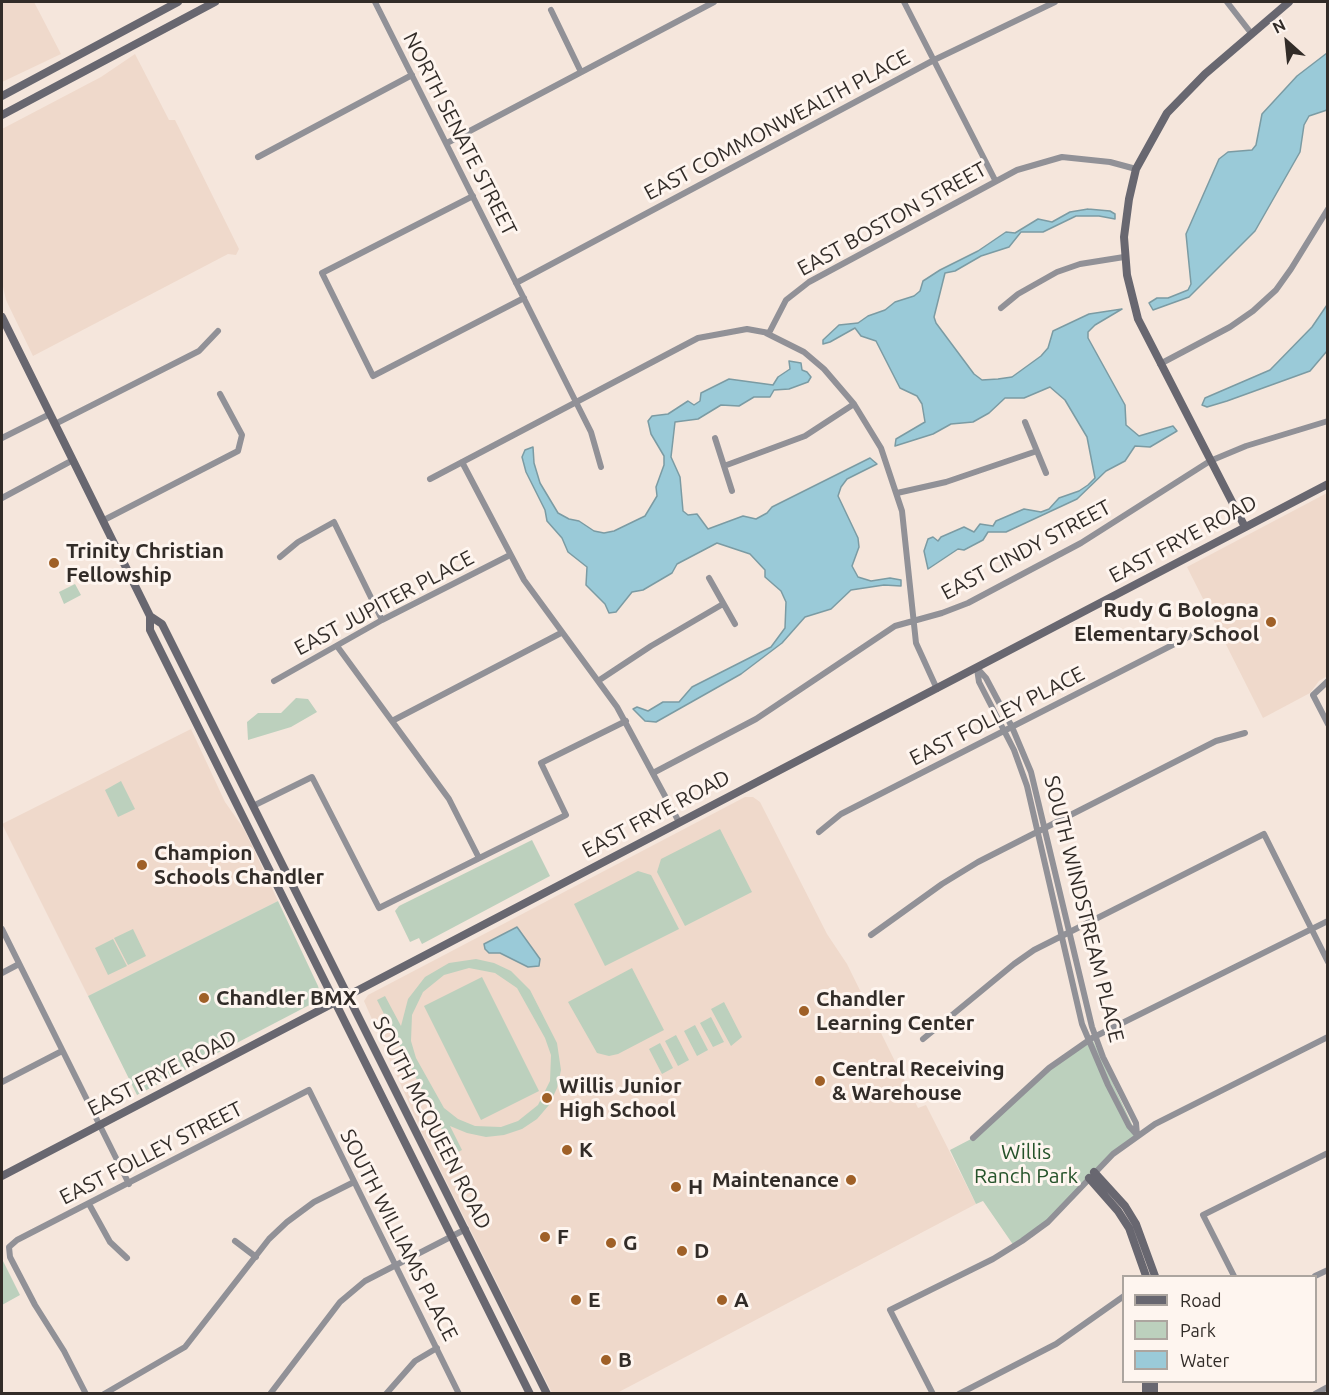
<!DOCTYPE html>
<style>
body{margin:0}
#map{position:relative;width:1329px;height:1395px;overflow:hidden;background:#f5e6dc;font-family:Ubuntu,sans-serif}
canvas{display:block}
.frame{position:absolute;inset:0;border:3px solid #322c28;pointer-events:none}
.legend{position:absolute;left:1122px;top:1275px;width:195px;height:108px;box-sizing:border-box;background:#fef5ef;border:2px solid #aca59f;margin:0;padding:8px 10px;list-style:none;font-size:18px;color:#322c28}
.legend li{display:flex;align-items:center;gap:12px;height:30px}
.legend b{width:30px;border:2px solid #aca59f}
.north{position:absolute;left:1257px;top:12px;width:60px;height:60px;-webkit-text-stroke:4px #fef5ef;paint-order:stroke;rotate:333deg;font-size:16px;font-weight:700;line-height:24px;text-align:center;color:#322c28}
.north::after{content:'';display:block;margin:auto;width:21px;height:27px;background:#322c28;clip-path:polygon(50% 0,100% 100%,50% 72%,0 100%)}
</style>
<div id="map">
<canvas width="1329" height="1395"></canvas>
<div class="frame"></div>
<ul class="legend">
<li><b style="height:8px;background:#686770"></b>Road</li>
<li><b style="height:16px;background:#bcd0bd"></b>Park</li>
<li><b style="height:16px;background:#9acad8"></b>Water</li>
</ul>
<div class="north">N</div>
</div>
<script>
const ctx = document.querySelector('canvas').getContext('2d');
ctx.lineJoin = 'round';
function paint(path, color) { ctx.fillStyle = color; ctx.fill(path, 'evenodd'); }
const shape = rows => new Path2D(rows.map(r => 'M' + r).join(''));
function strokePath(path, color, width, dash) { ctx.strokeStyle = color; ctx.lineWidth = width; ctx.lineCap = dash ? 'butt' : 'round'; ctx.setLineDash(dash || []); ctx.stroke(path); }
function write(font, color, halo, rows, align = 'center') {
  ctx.font = font + ' Ubuntu,sans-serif'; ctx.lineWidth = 6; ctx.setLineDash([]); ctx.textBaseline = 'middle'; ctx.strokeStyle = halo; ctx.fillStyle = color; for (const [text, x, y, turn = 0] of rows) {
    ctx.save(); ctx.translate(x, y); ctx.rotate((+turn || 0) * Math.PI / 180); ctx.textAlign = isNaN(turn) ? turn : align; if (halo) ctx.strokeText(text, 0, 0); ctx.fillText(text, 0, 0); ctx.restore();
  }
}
paint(shape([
 [2,2,34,2,61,54,2,82],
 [135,54,169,120,175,120,239,249,236,255,228,254,33,356,6,300,2,282,2,129,101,77],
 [1327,493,1327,676,1319,681,1310,693,1263,718,1187,567],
 [191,729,225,802,244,829,278,901,88,996,2,824],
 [745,797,753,797,760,802,827,934,847,964,918,1108,926,1105,976,1204,617,1393,552,1393,422,1133,364,1001,368,995]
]), '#efd9cb');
paint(shape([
 [75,584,81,595,64,604,59,592],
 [296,698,308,699,317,712,291,727,248,740,247,722,258,713,281,713],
 [121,781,135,809,118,817,105,790],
 [720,829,752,892,685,926,657,872,661,859],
 [532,840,550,876,422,944,419,938,410,942,395,911,399,906],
 [638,871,651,875,679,929,605,966,574,904],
 [278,901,318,986,321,996,319,1000,137,1095,88,996],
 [133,929,146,956,128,965,114,938],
 [113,939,127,966,108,975,95,948],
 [476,959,494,963,511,971,530,990,557,1043,561,1070,557,1088,549,1105,537,1119,522,1129,504,1135,486,1137,467,1133,450,1126,462,1150,454,1154,377,1000,385,996,401,1026,408,999,425,977,449,963],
 [469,968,495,973,517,988,545,1038,551,1055,550,1081,538,1105,518,1121,501,1127,475,1126,458,1119,444,1108,416,1058,411,1041,412,1015,423,992,444,975],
 [632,968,664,1030,618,1054,609,1056,597,1053,568,1002],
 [482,977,539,1091,481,1120,424,1006],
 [724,1002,742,1037,731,1046,711,1009],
 [711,1017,724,1042,713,1047,700,1023],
 [695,1025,708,1050,697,1056,684,1031],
 [676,1035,689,1060,678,1066,665,1041],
 [1092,1038,1137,1135,1113,1154,1048,1222,1014,1246,983,1201,976,1204,950,1150,973,1138,1049,1068],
 [660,1043,673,1068,662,1074,649,1049],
 [2,1259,20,1295,2,1305]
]), '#bcd0bd');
const water = shape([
 [1327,53,1327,110,1309,116,1304,125,1300,152,1255,231,1189,297,1153,310,1149,303,1157,298,1168,298,1188,290,1191,284,1186,234,1219,159,1228,152,1252,150,1256,145,1262,114,1297,76,1327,53],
 [1088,209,1110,211,1115,214,1115,219,1099,216,1076,216,1043,232,1021,232,1009,247,981,256,955,271,945,273,934,317,936,323,974,374,982,380,998,379,1012,377,1041,356,1048,348,1053,331,1089,314,1122,309,1095,325,1088,332,1088,338,1125,405,1126,425,1139,436,1173,426,1177,431,1150,447,1135,446,1125,461,1106,471,1077,499,1006,532,988,532,983,540,964,550,958,549,928,569,924,551,928,539,933,537,938,541,941,537,964,527,974,532,980,524,993,526,996,521,1024,509,1041,512,1049,509,1059,498,1079,491,1088,485,1095,478,1087,437,1065,400,1050,387,1024,398,1005,398,989,413,973,422,951,424,933,434,895,446,896,439,925,422,922,404,917,396,900,388,876,341,861,336,855,328,830,342,823,344,823,340,839,325,858,323,868,316,885,310,895,302,914,296,920,291,923,281,940,270,978,251,1006,232,1015,233,1038,219,1052,222,1070,212,1088,209],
 [1327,305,1327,351,1310,371,1227,401,1207,407,1202,405,1205,398,1270,370,1312,327,1327,305],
 [789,361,801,363,802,370,807,372,811,377,808,382,789,389,774,390,770,397,754,397,739,406,721,405,698,419,675,422,671,457,680,477,683,511,688,515,697,514,708,529,743,516,756,519,767,513,772,507,870,458,877,464,847,479,841,487,838,496,858,538,859,547,852,566,858,577,871,581,890,578,901,580,901,586,884,585,851,590,831,609,805,617,782,643,741,674,656,722,645,721,633,709,637,707,648,711,663,702,679,702,692,687,771,647,785,628,786,602,781,591,765,577,765,570,750,554,717,543,677,564,672,573,643,590,632,592,616,612,609,613,605,604,586,585,587,567,568,552,562,538,547,521,545,510,526,472,522,457,525,450,533,447,534,463,540,483,558,513,569,519,579,521,594,531,604,533,614,531,645,516,657,496,656,487,664,465,664,456,651,434,648,421,652,416,668,414,688,401,694,405,700,401,701,393,729,379,773,385,778,377,790,369,789,361],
 [517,927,540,959,539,966,528,967,500,953,489,953,485,949,484,944,517,927]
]);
paint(water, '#9acad8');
strokePath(water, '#7b9ba3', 1.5);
strokePath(shape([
 [375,2,591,432,601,467],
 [904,2,995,180],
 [1227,2,1251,33],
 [551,10,581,72],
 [447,143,714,2],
 [258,157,412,75],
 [473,196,322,273,373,376,524,298],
 [516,283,934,60,1055,2],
 [1001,308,1018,294,1057,272,1080,264,1124,257],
 [766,333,804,352,824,369,854,404,881,448,902,511,916,643,937,689],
 [1160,364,1230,327,1253,311,1276,290,1291,269,1328,209],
 [1025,422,1046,473],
 [55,424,199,351,218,331],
 [2,438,50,414],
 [715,438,732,491],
 [462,462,524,580,617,707,679,822],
 [724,466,805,436,854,404],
 [430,479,698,338,747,329,769,333,786,300,809,282,1017,170,1062,157,1110,162,1136,169],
 [897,493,946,482,1037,451],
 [2,498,73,460],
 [104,520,238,451,242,435,220,394],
 [280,557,298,542,334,522,382,620],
 [709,578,735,624],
 [337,646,449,799,479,858],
 [977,668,986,678,1012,727,1031,772,1092,1027,1103,1057,1136,1123,1137,1135],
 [977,669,979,682,1014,750,1027,786,1082,1024,1108,1085,1129,1126,1137,1135],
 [274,681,382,620,510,555],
 [598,681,651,646,723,604],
 [1328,681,1313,695,1328,724],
 [392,721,561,633],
 [653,773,756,719,895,626,942,613,968,603,1081,543,1210,461,1246,446,1328,421],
 [253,806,312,777,379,908,566,815,541,763,626,721],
 [819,832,841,814,1194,634],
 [2,929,129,1184],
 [871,935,942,884,978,862,1216,741,1245,733],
 [2,973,19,964],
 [923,1039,1014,964,1034,950,1264,834,1328,962],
 [2,1082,62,1051],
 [973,1138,1049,1068,1092,1038,1328,921],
 [89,1204,110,1242,127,1258],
 [235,1241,256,1257],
 [1234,1276,1203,1215,1328,1153],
 [1315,1276,1328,1270],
 [86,1394,64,1351,35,1305,10,1257,9,1247,17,1240,309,1090,459,1394],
 [104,1394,185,1347,269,1239,287,1222,314,1202,354,1182],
 [270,1394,340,1302,365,1281,466,1229],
 [386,1394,415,1361,437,1348],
 [933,1394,890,1310,993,1259,1022,1241,1048,1222,1113,1154,1155,1124,1328,1037],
 [959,1394,1056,1344,1124,1296],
 [1315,1394,1328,1387]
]), '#919197', 6);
strokePath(shape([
 [2,96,178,2],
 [2,115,215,2],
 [2,317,150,616,150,630,530,1394],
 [1245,527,1138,319,1127,275,1124,237,1129,199,1136,169,1167,113,1205,74,1289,2],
 [150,616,162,624,547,1394],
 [1094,1172,1125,1206,1136,1224,1155,1276],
 [2,1176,1328,484],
 [1089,1178,1118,1211,1129,1228,1146,1276],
 [1146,1394,1146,1382],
 [1154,1394,1154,1382]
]), '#686770', 8);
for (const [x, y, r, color] of [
 [54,563,6,"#9f6027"],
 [1271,622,6,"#9f6027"],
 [142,865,6,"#9f6027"],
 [204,998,6,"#9f6027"],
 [804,1011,6,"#9f6027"],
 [820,1081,6,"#9f6027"],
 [547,1098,6,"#9f6027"],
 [567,1150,6,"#9f6027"],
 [851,1180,6,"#9f6027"],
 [676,1187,6,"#9f6027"],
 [545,1237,6,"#9f6027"],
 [611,1243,6,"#9f6027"],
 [682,1251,6,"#9f6027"],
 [576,1300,6,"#9f6027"],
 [722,1300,6,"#9f6027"],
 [606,1360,6,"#9f6027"]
]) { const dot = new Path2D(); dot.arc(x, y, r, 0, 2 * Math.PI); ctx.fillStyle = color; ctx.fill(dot); strokePath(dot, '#fef5ef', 2); }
write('21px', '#322c28', '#fef5ef', [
 ["EAST COMMONWEALTH PLACE",777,125,-28],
 ["NORTH SENATE STREET",460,134,63],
 ["EAST BOSTON STREET",892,219,-29],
 ["EAST FRYE ROAD",1183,539,-28],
 ["EAST CINDY STREET",1026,550,-28],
 ["EAST JUPITER PLACE",384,603,-28],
 ["EAST FOLLEY PLACE",997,716,-27],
 ["EAST FRYE ROAD",656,814,-28],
 ["SOUTH WINDSTREAM PLACE",1084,909,76],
 ["EAST FRYE ROAD",162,1073,-27],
 ["SOUTH MCQUEEN ROAD",432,1123,63],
 ["EAST FOLLEY STREET",151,1153,-27],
 ["SOUTH WILLIAMS PLACE",399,1235,63]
]);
write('bold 21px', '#322c28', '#fef5ef', [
 ["Trinity Christian",66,551],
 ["Fellowship",66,575],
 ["Rudy G Bologna",1259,610,"right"],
 ["Elementary School",1259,634,"right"],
 ["Champion",154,853],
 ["Schools Chandler",154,877],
 ["Chandler BMX",216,998],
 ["Chandler",816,999],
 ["Learning Center",816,1023],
 ["Central Receiving",832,1069],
 ["& Warehouse",832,1093],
 ["Willis Junior",559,1086],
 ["High School",559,1110],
 ["K",579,1150],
 ["Maintenance",839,1180,"right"],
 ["H",688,1187],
 ["F",557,1237],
 ["G",623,1243],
 ["D",694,1251],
 ["E",588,1300],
 ["A",734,1300],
 ["B",618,1360]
], 'left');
write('21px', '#26532a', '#fef5ef', [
 ["Willis",1026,1152],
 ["Ranch Park",1026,1176]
]);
</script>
